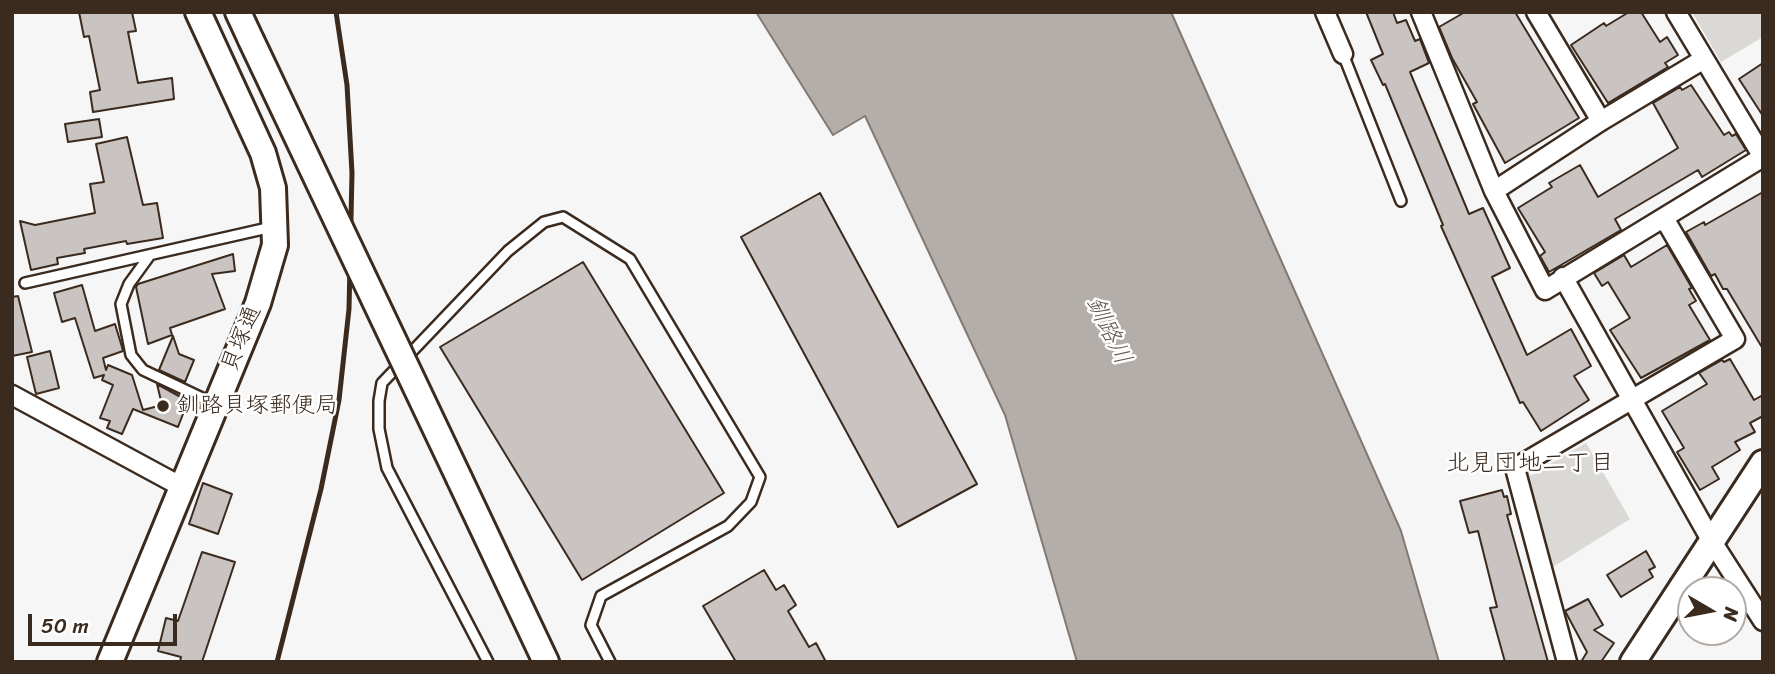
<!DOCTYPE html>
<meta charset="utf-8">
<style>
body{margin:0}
#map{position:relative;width:1775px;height:674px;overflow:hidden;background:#f7f6f6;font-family:Sriracha,sans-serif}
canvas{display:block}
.frame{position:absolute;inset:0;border:14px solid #3b2a1e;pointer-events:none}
.north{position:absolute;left:1677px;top:576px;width:70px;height:70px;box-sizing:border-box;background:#fff;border:2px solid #b1aaa5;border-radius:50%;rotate:100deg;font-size:19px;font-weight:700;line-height:28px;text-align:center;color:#3b2a1e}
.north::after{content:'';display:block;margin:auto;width:24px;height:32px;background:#3b2a1e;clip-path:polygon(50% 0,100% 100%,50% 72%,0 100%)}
.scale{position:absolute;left:28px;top:614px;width:149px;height:32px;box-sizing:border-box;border:4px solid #3b2a1e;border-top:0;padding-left:9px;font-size:21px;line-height:24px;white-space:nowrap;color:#3b2a1e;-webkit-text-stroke:5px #fff;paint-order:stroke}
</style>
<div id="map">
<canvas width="1775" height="674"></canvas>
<div class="frame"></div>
<div class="north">N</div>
<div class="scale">50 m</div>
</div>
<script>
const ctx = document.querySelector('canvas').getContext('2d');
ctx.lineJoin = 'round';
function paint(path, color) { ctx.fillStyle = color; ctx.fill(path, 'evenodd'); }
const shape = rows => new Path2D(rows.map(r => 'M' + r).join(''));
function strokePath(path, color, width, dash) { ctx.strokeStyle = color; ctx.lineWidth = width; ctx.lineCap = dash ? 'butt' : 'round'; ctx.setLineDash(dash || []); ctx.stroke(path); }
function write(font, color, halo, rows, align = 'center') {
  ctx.font = font + ' Sriracha,"Klee One",sans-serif'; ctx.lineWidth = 5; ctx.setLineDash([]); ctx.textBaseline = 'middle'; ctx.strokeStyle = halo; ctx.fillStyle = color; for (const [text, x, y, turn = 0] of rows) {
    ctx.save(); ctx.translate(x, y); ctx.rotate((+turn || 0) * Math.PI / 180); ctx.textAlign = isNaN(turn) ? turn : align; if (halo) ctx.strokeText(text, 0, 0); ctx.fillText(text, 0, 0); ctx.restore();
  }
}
paint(shape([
 [1692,12,1763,12,1763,37,1721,62],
 [1586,443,1630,519,1553,567,1529,476]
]), '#dbd9d6');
const water = shape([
 [756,12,1171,12,1401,531,1439,662,1077,662,1005,415,865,116,833,135,756,12]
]);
paint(water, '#b4aeaa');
strokePath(water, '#847972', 2);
const building = shape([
 [79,12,132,12,136,31,128,32,138,83,172,78,174,99,93,112,90,92,100,90,89,36,84,37,79,12],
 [1366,12,1393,12,1397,23,1406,20,1415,41,1420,39,1429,63,1410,72,1469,214,1483,208,1510,268,1492,277,1527,355,1571,329,1591,366,1574,376,1589,400,1541,431,1523,402,1520,403,1441,226,1443,225,1385,84,1383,85,1371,60,1383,54,1366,12],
 [1465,12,1515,12,1579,118,1505,163,1473,104,1477,102,1452,58,1439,27,1465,12],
 [1629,12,1641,12,1660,42,1667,37,1678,55,1665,63,1668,67,1608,103,1571,45,1604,23,1606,26,1629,12],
 [1763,63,1763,116,1739,79,1763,63],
 [1691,85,1724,135,1729,132,1732,136,1736,134,1746,150,1702,177,1698,170,1615,219,1621,230,1549,272,1540,256,1545,252,1518,208,1552,187,1549,183,1580,165,1598,197,1678,148,1653,103,1680,87,1682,90,1691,85],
 [99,119,102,137,68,142,65,124,99,119],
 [127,137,143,205,157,203,163,238,127,244,126,241,84,249,85,253,57,258,58,264,31,270,20,221,35,225,95,213,90,184,104,182,96,144,127,137],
 [1763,192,1763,349,1727,289,1723,289,1715,274,1711,276,1686,232,1704,222,1705,225,1763,192],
 [820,193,977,484,898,527,741,237,820,193],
 [1667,245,1692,288,1689,289,1696,301,1689,305,1710,340,1641,378,1610,330,1630,318,1608,282,1602,286,1594,273,1624,255,1631,267,1667,245],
 [233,254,235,271,212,274,225,309,170,328,172,335,148,344,136,287,138,284,233,254],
 [583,262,724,493,582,580,440,347,583,262],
 [82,285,95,331,115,324,122,347,123,351,103,358,106,370,108,365,132,375,143,410,162,405,157,384,188,401,178,427,133,409,122,434,107,428,110,421,100,418,113,385,102,380,104,375,94,378,75,318,62,322,54,293,82,285],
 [18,296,32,352,12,356,12,297,18,296],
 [173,336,179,354,194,360,185,382,159,370,173,336],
 [50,351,59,388,36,394,27,357,50,351],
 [1730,359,1754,400,1763,395,1763,416,1750,423,1755,432,1735,442,1740,450,1712,467,1719,479,1700,490,1677,452,1684,448,1662,411,1707,384,1699,373,1722,360,1724,362,1730,359],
 [203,483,232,494,218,534,189,524,203,483],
 [1502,490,1504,497,1507,496,1511,514,1507,515,1548,662,1505,662,1490,608,1497,607,1478,531,1469,533,1460,501,1502,490],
 [1646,551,1655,567,1649,570,1653,577,1621,597,1607,575,1646,551],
 [202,552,235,562,202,662,180,662,181,657,158,651,166,618,178,621,202,552],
 [764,570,776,590,784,585,796,605,788,611,809,647,816,643,826,662,736,662,703,606,764,570],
 [1588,599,1603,625,1594,630,1614,643,1601,662,1581,662,1587,652,1565,611,1588,599]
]);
paint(building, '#c9c3c1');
strokePath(building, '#3b2a1e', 2);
const lane = shape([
 [1343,54,1401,201],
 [150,255,129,284,121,304,131,355,143,370,215,404],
 [25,283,272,227],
 [488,662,387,468,379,429,379,401,382,383,508,251,544,222,563,217,630,259,760,477,751,502,728,526,601,596,591,625,610,662]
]);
const street = shape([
 [1325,12,1343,54],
 [1421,12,1494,191,1545,290,1763,157,1676,12],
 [1536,12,1601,121],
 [1494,191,1601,121,1704,59],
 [1563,277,1711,540,1763,621],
 [12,395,182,487],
 [1567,662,1515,468,1735,339,1664,218]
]);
const secondary = shape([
 [238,12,251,40],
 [459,478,546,662],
 [110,662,258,303,275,245,273,188,263,153,198,12],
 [1633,662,1763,463]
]);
strokePath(lane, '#3b2a1e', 14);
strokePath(street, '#3b2a1e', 23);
strokePath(secondary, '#3b2a1e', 30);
strokePath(lane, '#fff', 9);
strokePath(street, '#fff', 18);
strokePath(secondary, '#fff', 24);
strokePath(shape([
 [277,662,321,489,339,400,349,309,352,173,347,85,336,12]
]), '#3b2a1e', 5);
const secondaryBridge = shape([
 [251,40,459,478]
]);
strokePath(secondaryBridge, '#3b2a1e', 30, []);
strokePath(secondaryBridge, '#fff', 24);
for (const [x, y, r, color] of [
 [163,406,7,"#3b2a1e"]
]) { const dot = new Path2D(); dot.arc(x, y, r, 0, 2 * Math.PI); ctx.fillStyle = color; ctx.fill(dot); strokePath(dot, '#fff', 2.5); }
write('23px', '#3b2a1e', '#fff', [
 ["貝塚通",242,339,-68]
]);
write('23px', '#3b2a1e', '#fff', [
 ["釧路貝塚郵便局",177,406]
], 'left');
write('italic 24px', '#65584f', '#fff', [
 ["釧路川",1108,331,64]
]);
write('24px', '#3b2a1e', '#fff', [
 ["北見団地二丁目",1530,464]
]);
</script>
